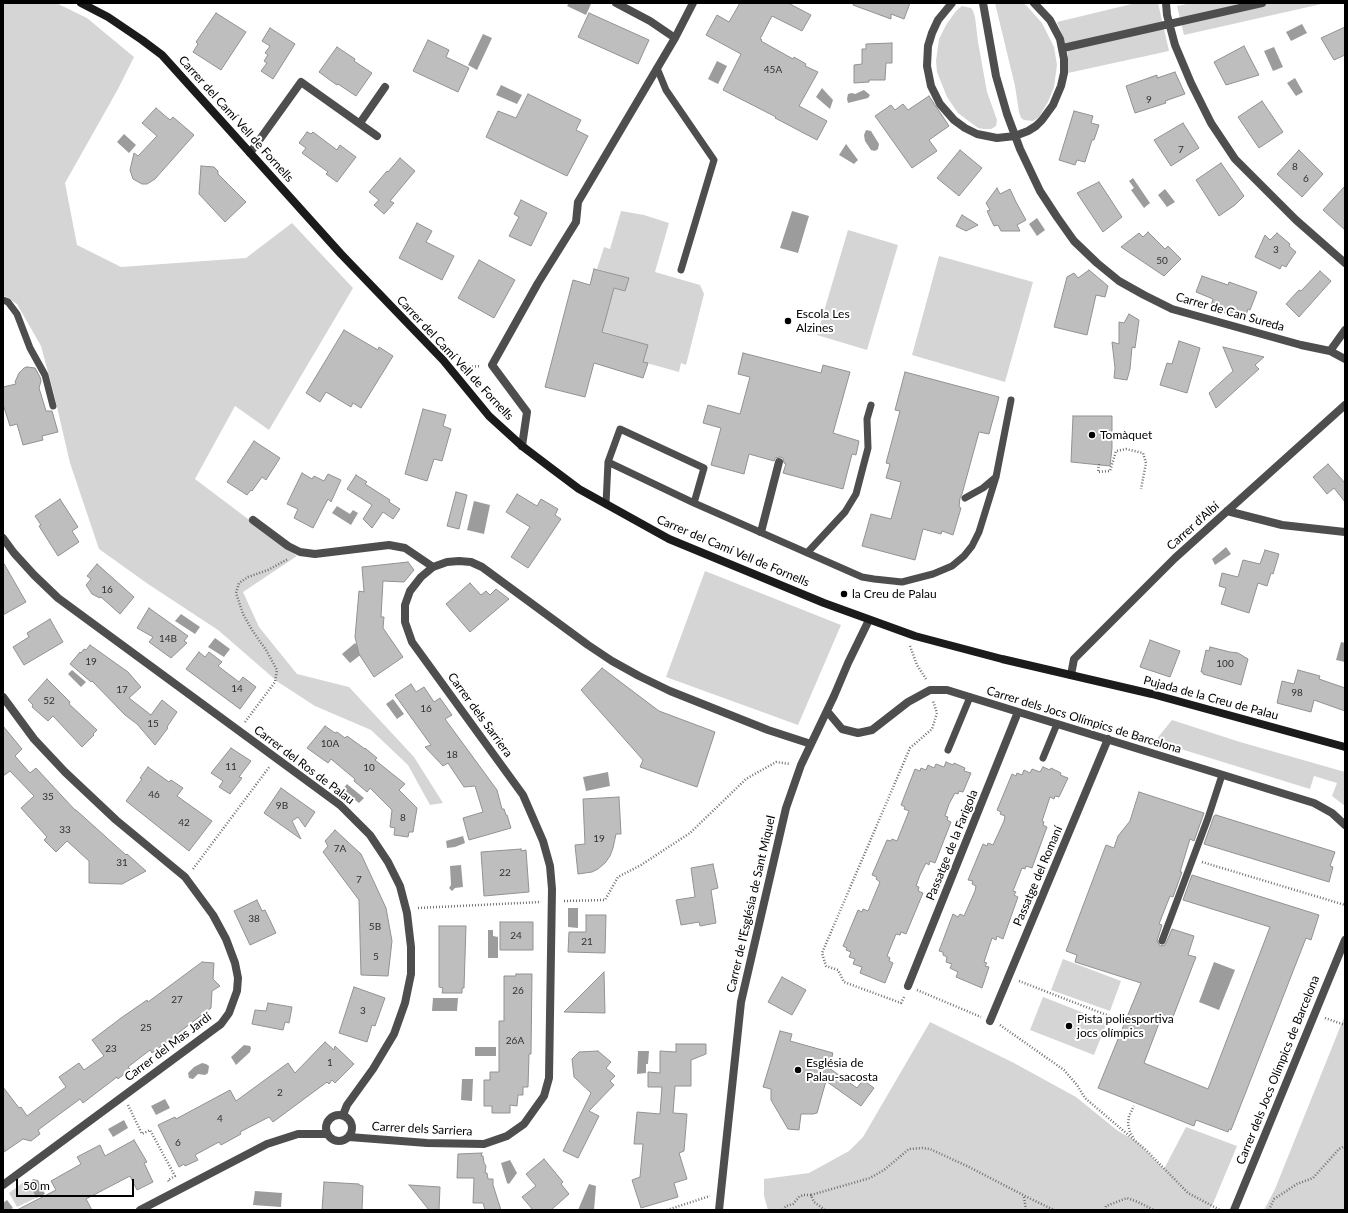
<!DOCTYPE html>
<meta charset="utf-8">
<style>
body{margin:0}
#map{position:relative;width:1348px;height:1213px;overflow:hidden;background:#fff;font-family:Lato,sans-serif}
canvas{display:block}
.frame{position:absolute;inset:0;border:4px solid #000;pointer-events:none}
.scale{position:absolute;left:16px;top:1179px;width:118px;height:18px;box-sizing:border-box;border:2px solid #000;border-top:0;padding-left:5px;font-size:12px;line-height:14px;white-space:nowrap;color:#000;-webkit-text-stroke:3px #fff;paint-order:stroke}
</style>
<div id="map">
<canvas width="1348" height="1213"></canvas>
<div class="frame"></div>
<div class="scale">50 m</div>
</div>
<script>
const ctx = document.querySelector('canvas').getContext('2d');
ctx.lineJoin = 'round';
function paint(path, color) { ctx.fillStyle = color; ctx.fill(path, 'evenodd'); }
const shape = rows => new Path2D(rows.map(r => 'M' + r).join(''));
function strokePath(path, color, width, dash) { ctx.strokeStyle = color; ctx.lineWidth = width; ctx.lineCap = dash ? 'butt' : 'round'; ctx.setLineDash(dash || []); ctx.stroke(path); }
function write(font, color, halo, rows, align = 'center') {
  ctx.font = font + ' Lato,sans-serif'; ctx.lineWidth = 4; ctx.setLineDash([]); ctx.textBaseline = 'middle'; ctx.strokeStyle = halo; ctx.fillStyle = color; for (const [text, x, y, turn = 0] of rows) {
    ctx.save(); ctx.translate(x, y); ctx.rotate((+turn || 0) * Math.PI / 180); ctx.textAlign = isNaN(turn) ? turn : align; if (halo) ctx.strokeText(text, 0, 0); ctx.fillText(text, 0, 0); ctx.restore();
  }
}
paint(shape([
 [3,3,56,3,87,18,134,57,118,89,65,183,77,245,121,267,246,258,292,223,353,288,269,430,235,406,195,479,297,556,243,592,259,627,297,674,349,687,414,757,443,803,430,805,408,765,371,730,315,706,278,682,218,630,148,584,99,549,70,463,54,394,41,346,17,304,3,295],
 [995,3,1022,3,1026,5,1042,23,1054,47,1057,65,1054,87,1048,102,1039,117,1033,121,1024,120,1021,118,1019,112,1015,86],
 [1136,3,1158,3,1169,51,1068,73,1068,55,1062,34,1057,22],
 [1191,3,1326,3,1184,35,1177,6],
 [962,6,971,8,973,11,975,17,978,42,987,92,997,120,996,126,991,129,984,129,978,128,958,113,947,97,937,72,936,61,939,39,946,25,956,11],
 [621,211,644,215,669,223,655,272,700,285,704,294,686,365,681,363,679,372,643,362,647,345,602,331,614,288,625,291,629,278,597,269,604,247,610,249],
 [848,230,898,245,867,350,817,335],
 [939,256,1033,282,1005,382,912,355],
 [705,571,841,625,798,725,666,677],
 [1172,720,1240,742,1345,772,1345,806,1332,796,1337,783,1314,776,1310,789,1155,741],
 [1063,959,1121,981,1110,1011,1051,990],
 [1043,997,1107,1022,1094,1055,1030,1030],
 [1345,1015,1345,1210,1264,1210,1275,1189],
 [930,1022,1014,1063,1076,1097,1118,1131,1136,1141,1164,1169,1186,1127,1237,1146,1212,1206,1209,1210,768,1210,764,1196,764,1179,809,1173,849,1151,863,1137],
 [25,1181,30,1185,36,1198,17,1207,9,1193]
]), '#d5d5d5');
paint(shape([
 [569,3,588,3,591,4,586,15,567,6],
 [1302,24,1307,33,1291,41,1286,32],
 [483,34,492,38,477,70,468,65],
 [1274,47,1283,67,1273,71,1264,51],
 [717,61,727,66,718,84,708,79],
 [1295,78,1303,92,1296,96,1287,83],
 [501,85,522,95,517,104,496,95],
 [822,88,833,100,830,109,816,97],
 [864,90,870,95,868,98,848,103,847,99,848,94,852,93,855,94],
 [866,130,871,131,879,144,878,149,875,151,871,150,865,141,864,135],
 [124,134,136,145,129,153,117,142],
 [846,144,858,160,854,164,839,155],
 [1133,178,1150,203,1144,208,1131,190,1134,188,1129,181],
 [1165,189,1175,202,1167,207,1158,195],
 [792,211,809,216,798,253,780,248],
 [1037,218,1045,230,1037,236,1029,224],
 [474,501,490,505,484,534,467,530],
 [337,506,350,514,353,510,358,513,351,525,332,513],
 [1226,547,1231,554,1215,565,1212,559],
 [181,614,200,627,195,634,175,621],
 [215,638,230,649,224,657,208,647],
 [1341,642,1345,643,1345,662,1336,660],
 [355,643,363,653,350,663,342,654],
 [72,670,86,682,81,687,68,674],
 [393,699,404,714,397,719,386,704],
 [608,772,610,786,586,791,583,777],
 [347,784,364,798,359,803,342,790],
 [463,836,465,843,455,847,447,848,446,841],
 [461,865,463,887,455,888,452,891,449,888,451,885,450,866],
 [568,908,578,908,578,928,568,927],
 [488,930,493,930,493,936,498,937,498,958,488,958],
 [1214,962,1235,970,1219,1010,1199,1002],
 [433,998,458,998,457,1011,432,1011],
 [244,1045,250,1046,251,1048,250,1052,236,1065,231,1057],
 [475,1047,496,1047,496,1056,475,1056],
 [638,1051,649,1051,648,1064,646,1064,646,1073,637,1074],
 [202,1063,206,1064,209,1066,208,1073,205,1075,198,1074,193,1079,189,1078,188,1073,194,1067],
 [462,1079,473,1079,472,1101,461,1100],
 [165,1099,170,1108,156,1115,151,1106],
 [124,1120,128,1128,113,1137,108,1129],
 [510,1160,517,1173,509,1184,507,1183,501,1163],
 [33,1179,38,1180,45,1194,36,1198,30,1185],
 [589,1184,596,1186,594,1210,578,1210],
 [255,1191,282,1193,281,1207,253,1205],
 [7,1200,13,1208,10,1210,3,1210,3,1203]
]), '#9c9c9c');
const building = shape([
 [740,3,788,3,811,15,802,31,772,16,760,39,762,40,761,41,793,59,794,57,806,64,805,66,818,72,799,106,827,121,817,140,775,118,776,117,723,90,741,54,706,35,717,15,729,22,740,3],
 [854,3,910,3,904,19,891,14,891,19,853,5,854,3],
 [216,13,246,32,221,70,193,52,198,44,196,42,216,13],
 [589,13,649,40,638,64,578,37,589,13],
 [1345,27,1345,55,1334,60,1321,38,1345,27],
 [270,28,295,44,273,79,261,71,267,63,264,61,268,55,265,53,270,46,262,41,270,28],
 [428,40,449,50,446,57,469,68,458,92,413,71,428,40],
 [892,43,892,63,886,63,885,80,869,80,869,82,854,83,854,65,862,64,862,49,866,49,866,44,892,43],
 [1244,46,1259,75,1226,85,1214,62,1244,46],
 [337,47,355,59,354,61,372,73,356,96,338,84,337,85,334,83,319,72,337,47],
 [1175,72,1185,94,1165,101,1166,103,1135,113,1126,86,1157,75,1157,78,1175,72],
 [528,94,581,120,576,130,588,136,567,176,486,137,498,111,516,118,528,94],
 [929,96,949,126,929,140,937,151,912,168,875,116,891,105,895,110,903,104,908,110,929,96],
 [1262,101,1283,132,1259,148,1238,117,1262,101],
 [156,108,170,120,173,117,194,135,155,179,147,184,142,184,133,179,130,170,134,153,138,156,157,136,142,123,156,108],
 [1074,111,1093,116,1091,123,1099,125,1094,140,1092,140,1085,162,1077,160,1075,165,1059,160,1074,111],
 [1183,123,1199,148,1171,166,1154,140,1183,123],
 [307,132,311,134,313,132,337,150,340,145,356,157,337,182,326,174,328,172,302,153,306,148,299,143,307,132],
 [960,150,982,168,959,196,937,178,960,150],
 [1299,150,1323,174,1302,197,1277,174,1299,150],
 [400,158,415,171,390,201,394,203,384,214,374,205,379,200,369,192,387,171,388,172,400,158],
 [1221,163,1244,196,1235,205,1219,216,1196,180,1221,163],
 [201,166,214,167,218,171,218,174,246,202,225,222,199,194,201,166],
 [1099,182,1122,217,1103,232,1077,193,1099,182],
 [1345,186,1345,230,1323,210,1345,186],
 [997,188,1000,194,1010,189,1016,202,1026,220,1017,225,1020,231,1001,231,998,225,994,226,987,211,990,210,986,203,997,188],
 [521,200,547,213,531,246,509,236,519,217,514,214,521,200],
 [962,215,978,225,966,231,956,226,962,215],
 [417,223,432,231,426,242,454,256,442,280,399,258,417,223],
 [1148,232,1165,249,1168,246,1181,259,1164,276,1121,247,1139,233,1143,237,1148,232],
 [1277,233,1290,244,1289,246,1296,252,1289,262,1286,267,1282,265,1280,269,1255,257,1265,235,1270,240,1277,233],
 [479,260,515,280,494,318,458,298,479,260],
 [594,269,629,278,625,291,614,288,602,332,648,345,643,362,648,363,643,378,594,363,585,397,545,387,573,280,590,285,594,269],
 [1089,270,1108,286,1105,297,1096,295,1087,335,1054,327,1067,277,1074,273,1078,278,1089,270],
 [1320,271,1331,281,1299,317,1286,304,1299,290,1301,291,1320,271],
 [1202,276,1228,285,1229,282,1257,292,1250,310,1248,309,1245,318,1210,309,1213,299,1196,292,1202,276],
 [1129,314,1139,320,1135,348,1132,347,1130,369,1127,380,1114,378,1115,368,1112,342,1119,344,1119,322,1124,323,1129,314],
 [344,330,378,350,379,347,393,356,361,408,353,403,351,407,326,392,320,402,306,393,344,330],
 [1179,341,1200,348,1187,393,1160,385,1167,363,1172,364,1179,341],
 [1223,347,1264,357,1255,365,1259,369,1216,408,1209,393,1233,371,1223,347],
 [743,353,821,373,823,365,850,372,833,433,859,441,856,455,852,454,843,489,783,473,786,464,784,463,783,458,780,457,775,458,774,461,749,454,744,474,711,465,721,428,703,423,708,405,740,414,750,377,738,374,743,353],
 [27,367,35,368,40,377,41,381,39,388,46,411,52,411,58,432,42,436,43,440,23,445,17,424,10,426,3,404,3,387,16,384,15,382,19,373,24,368,27,367],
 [905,372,999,397,989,434,979,432,962,494,960,498,959,507,961,508,953,535,942,531,941,534,923,529,915,560,862,546,871,514,891,519,901,482,886,478,890,464,886,463,900,411,895,410,905,372],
 [423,409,446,415,443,426,451,429,442,461,434,459,427,481,405,474,423,409],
 [1073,416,1112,416,1112,448,1110,466,1071,462,1073,416],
 [254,441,280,458,266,480,262,477,252,491,251,490,247,495,227,482,254,441],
 [1328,464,1345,483,1345,502,1334,488,1327,494,1313,477,1328,464],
 [302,473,312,479,314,476,324,481,328,474,341,480,331,502,328,499,313,528,294,518,298,509,287,504,302,473],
 [356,475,367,482,365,484,390,500,389,502,400,509,393,519,383,512,372,528,363,519,372,505,347,489,356,475],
 [456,492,467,495,459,529,447,526,456,492],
 [517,494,537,506,541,499,558,509,555,515,561,519,528,568,511,557,530,527,506,512,517,494],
 [60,499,78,527,72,531,79,542,58,556,39,526,41,525,35,516,60,499],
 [1265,550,1279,554,1273,574,1271,573,1267,586,1258,583,1249,613,1221,604,1226,588,1219,586,1222,573,1238,577,1243,560,1260,564,1265,550],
 [3,562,26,602,3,615,3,562],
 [408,562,414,570,404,582,383,581,381,617,384,617,383,628,403,657,374,677,359,654,355,637,359,591,364,592,362,567,408,562],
 [97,564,134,597,120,614,101,597,100,598,92,594,86,585,91,579,87,576,97,564],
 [470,583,481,595,486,591,490,595,496,589,509,599,470,632,446,604,470,583],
 [149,608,188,636,184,641,187,643,171,658,149,642,153,637,137,628,149,608],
 [50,619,63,642,24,665,13,647,29,637,27,633,50,619],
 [1150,640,1180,651,1170,677,1140,667,1150,640],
 [90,645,128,672,141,687,129,698,151,715,162,700,177,712,167,727,168,728,155,745,137,724,125,715,92,681,91,682,70,664,80,652,81,653,84,649,86,650,90,645],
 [1210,647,1230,652,1238,653,1248,659,1241,685,1203,674,1203,672,1201,672,1206,650,1209,651,1210,647],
 [199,652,205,657,209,652,222,662,218,666,239,682,243,677,256,687,240,709,186,669,199,652],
 [602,668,659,711,715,732,697,787,640,767,643,760,581,690,602,668],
 [1298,670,1320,676,1319,679,1345,688,1345,711,1314,700,1311,712,1277,703,1282,681,1294,684,1298,670],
 [47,679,70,702,69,704,97,730,93,734,94,735,82,747,53,716,48,721,32,707,33,705,28,700,47,679],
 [411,684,416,692,424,687,434,702,440,698,452,715,445,719,497,790,502,809,504,809,506,815,507,815,511,828,469,840,463,818,483,812,475,786,464,787,448,763,443,766,425,747,431,745,395,695,411,684],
 [3,726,22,749,15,756,30,773,36,768,75,810,76,810,126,855,127,854,146,871,122,884,89,883,89,861,67,841,56,852,44,840,47,837,21,808,34,796,10,771,3,776,3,726],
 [325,726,335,733,337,732,345,738,347,736,365,749,365,748,377,758,375,760,405,784,399,790,417,808,413,832,409,832,408,837,394,835,395,828,390,827,392,810,370,788,367,792,354,781,355,779,331,759,328,763,307,748,325,726],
 [231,748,251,761,239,777,242,778,230,794,219,787,223,781,211,773,231,748],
 [946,762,953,765,954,763,965,768,964,771,971,773,963,792,959,791,958,794,955,793,949,804,945,816,948,817,947,820,951,822,935,863,930,861,929,865,926,863,920,875,916,886,919,887,918,891,923,893,906,934,901,932,900,935,896,934,887,956,890,958,889,961,893,963,885,983,860,973,862,967,853,964,855,959,849,957,851,952,846,950,847,948,843,946,858,910,862,912,863,909,868,911,880,882,876,879,877,877,872,875,887,840,891,841,892,839,897,841,909,811,904,809,905,807,901,805,915,769,920,771,921,768,926,770,928,765,934,768,936,764,944,767,946,762],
 [148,767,169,782,171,780,183,788,177,796,212,821,189,851,126,801,142,779,140,778,148,767],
 [1043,767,1050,770,1051,768,1061,773,1060,775,1068,778,1059,797,1055,796,1054,799,1050,797,1042,821,1044,822,1043,825,1047,827,1032,868,1026,866,1025,869,1022,868,1013,891,1016,892,1014,895,1018,897,1003,939,997,936,996,940,992,938,984,962,987,963,985,966,989,967,982,988,956,977,958,972,950,968,952,964,946,962,947,957,943,955,943,952,939,951,953,914,958,917,960,914,964,916,975,891,976,886,972,884,973,881,968,880,983,844,987,846,988,843,993,845,1004,821,1005,816,1000,814,1001,812,997,810,1012,774,1016,776,1017,773,1022,775,1024,770,1030,773,1032,769,1040,772,1043,767],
 [281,788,315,812,305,827,298,817,292,821,301,839,264,813,281,788],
 [1139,792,1204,813,1194,841,1190,839,1180,872,1182,872,1173,897,1170,896,1159,924,1162,925,1157,941,1160,946,1165,945,1172,929,1194,936,1188,955,1196,957,1171,1022,1161,1018,1144,1063,1208,1089,1270,927,1183,900,1192,875,1319,915,1311,940,1306,938,1231,1130,1229,1129,1228,1132,1196,1120,1194,1126,1098,1088,1141,983,1075,962,1077,955,1066,951,1106,845,1114,848,1118,836,1130,821,1139,792],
 [619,797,621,834,616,834,613,848,610,856,605,863,598,869,592,872,578,874,575,845,585,844,583,799,619,797],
 [1216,815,1335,852,1330,866,1333,867,1329,882,1204,844,1214,816,1216,815],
 [335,830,361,854,386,908,392,941,388,976,361,975,359,900,323,852,328,846,325,841,335,830],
 [521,849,521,851,526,850,529,892,484,896,481,852,521,849],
 [713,864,718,888,711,890,716,923,700,926,699,922,681,925,676,900,695,897,691,868,713,864],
 [257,900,262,911,265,910,276,933,250,945,234,911,257,900],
 [586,915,606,915,605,953,568,952,569,932,586,932,586,915],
 [500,922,533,922,533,950,500,950,500,922],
 [439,926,466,926,464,988,462,988,462,993,442,993,443,988,439,987,439,926],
 [202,962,214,963,213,979,220,986,212,991,211,1008,152,1053,150,1050,128,1067,130,1069,118,1079,117,1077,83,1103,80,1099,38,1130,40,1134,31,1141,23,1139,4,1152,3,1138,3,1087,19,1108,21,1107,27,1116,66,1087,59,1077,79,1063,84,1070,104,1056,92,1040,121,1018,147,1000,148,1002,202,962],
 [604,972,605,1013,564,1012,604,972],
 [516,974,532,974,531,1054,529,1054,528,1087,523,1087,523,1095,518,1095,517,1106,510,1105,510,1113,492,1113,492,1106,484,1106,484,1080,490,1080,490,1072,499,1072,499,1021,504,1021,504,976,516,976,516,974],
 [782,977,806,990,792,1015,768,1002,782,977],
 [354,987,385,998,375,1026,372,1025,367,1042,339,1033,354,987],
 [268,1003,292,1007,289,1023,285,1022,283,1030,252,1024,255,1010,266,1011,268,1003],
 [780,1031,792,1034,790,1041,833,1053,829,1068,857,1088,863,1080,874,1088,861,1106,826,1081,817,1113,813,1114,801,1114,799,1130,788,1129,771,1100,771,1089,763,1087,780,1031],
 [325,1042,334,1050,335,1046,354,1064,335,1083,332,1080,329,1084,327,1082,273,1122,269,1117,240,1132,241,1134,221,1145,219,1142,195,1155,198,1160,185,1166,184,1164,179,1167,158,1125,175,1117,176,1119,230,1090,236,1101,288,1063,295,1073,325,1042],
 [676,1044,706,1044,706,1054,691,1060,691,1086,675,1086,673,1113,687,1114,684,1151,679,1153,687,1179,674,1183,678,1197,641,1208,632,1180,640,1177,643,1144,634,1144,637,1112,660,1114,662,1087,648,1087,648,1072,660,1073,660,1051,676,1052,676,1044],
 [598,1051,611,1062,606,1068,615,1076,610,1081,614,1085,589,1111,599,1116,578,1158,563,1151,591,1093,574,1077,572,1059,579,1052,598,1051],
 [134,1140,147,1162,144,1163,153,1182,137,1190,130,1176,86,1199,92,1210,17,1210,56,1190,51,1181,81,1164,77,1157,100,1145,105,1156,134,1140],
 [482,1153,481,1156,483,1156,484,1163,486,1166,485,1173,487,1173,488,1179,493,1179,493,1185,501,1210,485,1210,483,1203,473,1203,474,1178,457,1178,458,1154,482,1153],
 [544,1159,563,1182,561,1184,569,1194,551,1210,533,1210,522,1197,536,1186,526,1174,544,1159],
 [324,1182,359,1184,359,1185,363,1186,362,1210,322,1210,324,1182],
 [409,1185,440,1187,439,1210,429,1210,409,1185]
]);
paint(building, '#bebebe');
strokePath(building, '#929292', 1);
strokePath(shape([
 [466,367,481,366],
 [1099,464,1098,472,1110,471,1116,451,1126,449,1143,453,1146,463,1141,489],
 [910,646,917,665,926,679],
 [245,722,275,682,277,670,266,650,252,630,243,614,236,593,239,583,248,577,268,570,288,559],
 [1202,862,1345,905],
 [193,869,270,766],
 [564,901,605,900,618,877,641,865,690,833,746,779,776,762,790,764],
 [418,908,541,902],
 [1019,981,1122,1021],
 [917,990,981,1017],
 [904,997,901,1003,844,982,838,970,826,966,822,953,910,748,932,729,937,713,933,701],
 [1325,1018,1345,1025],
 [1000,1025,1064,1070,1077,1085,1085,1098,1146,1150,1188,1193,1220,1210],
 [128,1105,142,1134,150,1130,175,1176,168,1180,169,1182],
 [1133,1137,1130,1132,1128,1124,1129,1116,1134,1106],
 [811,1195,870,1178,884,1170,909,1149,922,1148,930,1149,967,1166,1029,1198,1054,1210],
 [1024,1197,1026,1210],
 [667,1210,710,1196],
 [783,1210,786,1206,793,1204,799,1197,803,1195,811,1195,814,1202,825,1210],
 [1105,1210,1106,1206,1127,1198,1138,1202,1154,1210],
 [1269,1210,1274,1199,1297,1184,1313,1178,1339,1149,1345,1146]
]), '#707070', 2.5, [1, 2]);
strokePath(shape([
 [657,68,666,90,714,160,681,270],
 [3,300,8,302,17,314,30,348,45,375,53,406],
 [608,462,694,503,862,577,874,579,902,582,933,574,952,566,964,556,972,546,979,532,996,477,1011,400],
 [965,498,983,488,996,477],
 [606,504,608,462,620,429,704,468,694,503],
 [807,553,845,512,856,494,868,448,867,419,871,405],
 [948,750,970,697],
 [1043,758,1057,724],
 [1162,941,1208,818,1222,775]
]), '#4e4e4e', 7);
strokePath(shape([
 [616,3,650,21,675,38],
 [952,3,938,20,932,33,928,46,927,66,931,86,940,104,954,120,965,128,977,134,997,138,1015,136,1028,131,1036,126,1042,120,1053,105,1061,86,1064,73,1064,59,1060,39,1050,20,1034,3],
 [983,3,996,76,1007,114,1020,149,1040,191,1057,217,1074,241,1097,263,1119,281,1144,295,1172,309,1301,345,1330,351,1345,359],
 [1166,3,1167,15,1175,45,1191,83,1211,123,1235,159,1296,220,1345,263],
 [1063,48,1262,3],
 [360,123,385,87],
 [250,153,301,82,377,136],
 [1330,351,1345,330],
 [522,446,527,412,492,365,538,283,576,222,578,202,675,38,693,3],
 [1227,511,1282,525,1345,532],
 [253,520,288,546,300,552,315,554,389,545,405,548,433,567],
 [761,532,779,462],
 [3,538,14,553,34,575,58,598,340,805,370,835,388,862,400,886,407,913,411,947,411,974,405,1003,394,1034,373,1069,347,1105,343,1115],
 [1071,675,1074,659,1175,558,1345,405],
 [3,697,34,739,65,772,116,820,185,877,213,915,226,939,235,963,238,978,237,991,229,1013,221,1024,3,1185],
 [827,711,842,729,858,733,872,730,908,702,930,690,947,690,1314,803,1332,813,1345,825],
 [908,986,1018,712],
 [990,1021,1108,739],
 '326 1128a13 13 0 1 1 26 0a13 13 0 1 1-26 0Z',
 [349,1137,427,1143,484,1144,507,1136,524,1124,544,1096,549,1078,552,889,550,866,543,841,523,795,412,642,405,622,405,605,410,591,421,577,433,567,447,562,459,561,471,562,482,567,588,645,612,661,639,676,670,691,768,730,811,744],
 [140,1210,267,1144,298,1134,327,1134],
 [719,1210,741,1002,786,808,801,765,834,696,848,663,869,620],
 [1234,1210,1345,940]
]), '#4e4e4e', 8);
strokePath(shape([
 [81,3,108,17,142,40,162,55,341,254,443,360,489,416,522,446,551,468,579,489,669,539,824,603,915,636,1002,659,1152,694,1345,747]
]), '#1b1b1b', 8);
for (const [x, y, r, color] of [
 [788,321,4,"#000"],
 [1092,435,4,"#000"],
 [844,594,4,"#000"],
 [1069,1026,4,"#000"],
 [798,1070,4,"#000"]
]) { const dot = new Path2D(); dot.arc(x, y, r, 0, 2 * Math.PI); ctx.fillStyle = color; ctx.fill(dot); strokePath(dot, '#fff', 1.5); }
write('10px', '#303030', null, [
 ["45A",773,70],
 ["9",1149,100],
 ["7",1181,150],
 ["8",1295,167],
 ["6",1306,179],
 ["3",1276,250],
 ["50",1162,261],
 ["16",107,590],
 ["14B",168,639],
 ["19",91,662],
 ["100",1225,664],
 ["14",237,689],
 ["17",122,690],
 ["98",1297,693],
 ["52",49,701],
 ["16",426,709],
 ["15",153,724],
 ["10A",330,744],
 ["18",452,755],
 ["11",231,767],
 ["10",369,768],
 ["46",154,795],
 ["35",48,797],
 ["9B",282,806],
 ["8",403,818],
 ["42",184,823],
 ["33",65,830],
 ["19",599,839],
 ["7A",340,849],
 ["31",122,863],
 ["22",505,873],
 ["7",359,880],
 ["38",254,919],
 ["5B",375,927],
 ["24",516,936],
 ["21",587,942],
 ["5",376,957],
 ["26",518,991],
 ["27",177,1000],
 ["3",363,1011],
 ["25",146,1028],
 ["26A",515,1041],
 ["23",111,1049],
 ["1",330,1063],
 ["2",280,1093],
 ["4",220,1119],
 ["6",178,1143]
]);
write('12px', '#000', '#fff', [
 ["Carrer del Camí Vell de Fornells",236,119,48],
 ["Carrer de Can Sureda",1230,312,16],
 ["Carrer del Camí Vell de Fornells",455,358,47],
 ["Carrer d'Albí",1193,526,-42],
 ["Carrer del Camí Vell de Fornells",733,551,23],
 ["Pujada de la Creu de Palau",1211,698,15],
 ["Carrer dels Sarriera",480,715,54],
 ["Carrer dels Jocs Olímpics de Barcelona",1084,720,17],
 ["Carrer del Ros de Palau",304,765,37],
 ["Passatge de la Farigola",952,845,-68],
 ["Passatge del Romaní",1038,876,-67],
 ["Carrer de l'Església de Sant Miquel",751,904,-77],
 ["Carrer del Mas Jardí",168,1047,-37],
 ["Carrer dels Jocs Olímpics de Barcelona",1278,1070,-68],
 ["Carrer dels Sarriera",422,1129,3]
]);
write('12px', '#000', '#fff', [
 ["Escola Les",796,314],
 ["Alzines",796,328],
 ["Tomàquet",1100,435],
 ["la Creu de Palau",852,594],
 ["Pista poliesportiva",1077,1019],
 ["jocs olímpics",1077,1033],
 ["Església de",806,1063],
 ["Palau-sacosta",806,1077]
], 'left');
</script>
